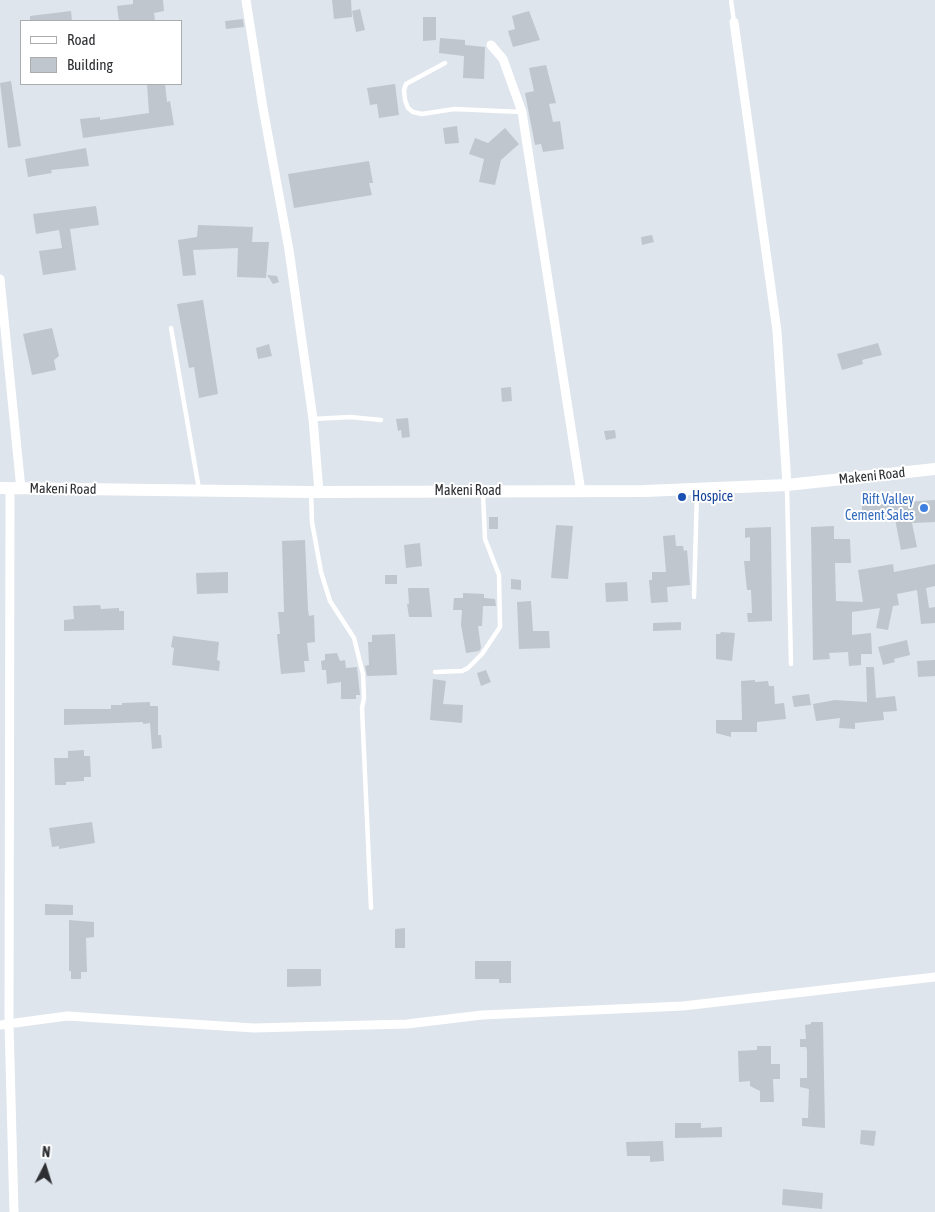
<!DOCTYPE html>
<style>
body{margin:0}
#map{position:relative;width:935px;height:1212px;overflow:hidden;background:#dfe5ed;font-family:"Asap Condensed",sans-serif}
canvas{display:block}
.legend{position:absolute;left:20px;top:20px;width:162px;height:65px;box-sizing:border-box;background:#fff;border:1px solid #abacad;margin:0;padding:6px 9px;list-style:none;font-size:15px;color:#2d2f32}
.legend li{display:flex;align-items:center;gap:10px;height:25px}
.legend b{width:25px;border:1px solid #abacad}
.north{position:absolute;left:20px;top:1142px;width:50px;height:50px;-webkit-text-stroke:4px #fff;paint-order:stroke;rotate:5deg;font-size:14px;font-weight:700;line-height:20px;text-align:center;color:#2d2f32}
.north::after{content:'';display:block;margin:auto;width:18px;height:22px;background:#2d2f32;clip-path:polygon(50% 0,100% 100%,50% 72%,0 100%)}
</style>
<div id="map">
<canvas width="935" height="1212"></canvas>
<ul class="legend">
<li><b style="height:6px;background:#fff"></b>Road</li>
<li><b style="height:14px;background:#bfc6cd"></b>Building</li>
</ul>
<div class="north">N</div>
</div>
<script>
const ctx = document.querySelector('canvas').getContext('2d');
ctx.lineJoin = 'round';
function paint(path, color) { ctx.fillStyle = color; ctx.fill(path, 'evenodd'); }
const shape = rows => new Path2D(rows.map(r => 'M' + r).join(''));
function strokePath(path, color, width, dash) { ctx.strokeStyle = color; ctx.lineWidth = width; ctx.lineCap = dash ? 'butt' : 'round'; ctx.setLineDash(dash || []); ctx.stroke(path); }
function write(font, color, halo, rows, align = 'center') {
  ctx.font = font + ' "Asap Condensed",sans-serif'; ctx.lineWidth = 4; ctx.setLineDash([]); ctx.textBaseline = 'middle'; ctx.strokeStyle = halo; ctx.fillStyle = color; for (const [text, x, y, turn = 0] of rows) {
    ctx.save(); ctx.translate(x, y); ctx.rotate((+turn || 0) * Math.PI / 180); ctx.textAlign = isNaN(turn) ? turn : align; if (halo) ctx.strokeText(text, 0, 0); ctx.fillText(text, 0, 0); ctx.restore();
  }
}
paint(shape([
 [133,0,163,0,164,11,154,13,155,21,119,21,117,6,133,4],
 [332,0,351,0,352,17,334,19],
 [360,9,365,30,356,32,352,11],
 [71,11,72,21,30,21,30,16],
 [529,11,540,40,513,47,508,31,515,29,512,16],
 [423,17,436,17,436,40,423,41],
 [243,19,244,27,226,29,225,21],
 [440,38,465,40,465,45,485,47,484,79,463,78,464,56,439,53],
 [546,65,556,103,549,104,553,122,560,121,564,149,543,152,541,144,535,145,525,93,534,91,529,68],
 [11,81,21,146,8,148,0,83],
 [147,84,165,84,167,102,170,101,174,125,83,138,80,119,100,117,100,120,149,113],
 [395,84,399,115,379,118,377,104,370,105,367,88],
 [457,126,459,143,445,144,443,128],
 [505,128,519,144,501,160,495,185,479,182,484,159,469,154,475,138,488,143],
 [86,148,89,166,51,170,52,173,28,177,25,159],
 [369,161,373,183,369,183,372,195,294,208,288,174],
 [96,206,99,225,70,229,76,270,43,275,39,251,62,248,59,230,36,234,33,214],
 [198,225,253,227,252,242,269,242,266,278,237,277,238,248,193,250,196,275,183,276,178,240,197,237],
 [652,235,654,242,642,245,641,237],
 [267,275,277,276,279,282,273,284],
 [203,300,218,394,199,398,194,367,189,368,177,304],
 [52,328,59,356,54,360,56,370,32,375,23,334],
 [878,343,882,355,862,360,863,364,842,370,837,354],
 [269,344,272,356,258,359,256,348],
 [511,387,512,401,502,402,501,388],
 [408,418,410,437,402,438,401,430,398,431,396,419],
 [615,430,616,438,606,440,604,431],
 [935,500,935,522,912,523,917,547,901,550,895,519,862,520,862,505],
 [489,517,498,517,498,529,489,529],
 [556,525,573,526,568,579,551,578],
 [834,526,834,539,850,539,851,563,835,563,836,601,863,602,858,570,893,564,894,572,935,564,935,586,926,588,929,608,935,607,935,623,921,624,917,590,897,594,899,605,893,606,888,630,876,628,880,608,852,612,852,635,871,633,872,654,861,654,861,665,849,666,848,652,829,653,830,659,813,660,811,527],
 [771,527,772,621,748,622,747,613,752,613,751,590,747,590,744,561,750,561,750,537,745,538,745,528],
 [675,535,676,546,683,546,684,551,687,550,690,585,667,587,668,602,651,603,649,580,652,580,652,572,666,572,663,536],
 [305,540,308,610,309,616,314,615,315,642,307,643,309,661,304,661,305,672,281,674,277,634,280,634,278,612,284,612,282,541],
 [420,543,422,566,406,568,404,545],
 [228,572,228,593,197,594,196,573],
 [385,575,397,575,397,584,385,584],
 [511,579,521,580,521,590,511,589],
 [627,582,628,601,606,602,605,583],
 [408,588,429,588,432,617,409,617,407,604,409,604],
 [463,593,484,594,484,598,495,599,496,606,483,606,482,626,478,626,481,648,479,651,466,653,461,625,462,610,453,610,454,598,463,598],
 [531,601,533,631,549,631,550,648,519,649,517,602],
 [100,605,101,609,119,608,119,611,124,611,124,630,64,631,64,620,74,619,73,606],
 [681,622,681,630,653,631,653,623],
 [721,632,735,633,732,661,716,659,716,634,720,634],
 [395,634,397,675,367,676,365,666,369,665,368,642,372,642,372,635],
 [173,636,219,642,217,660,220,661,219,671,172,665,174,648,171,647],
 [907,640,910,655,894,659,895,662,883,665,878,647],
 [337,653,340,661,345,660,346,668,357,667,360,695,356,695,356,699,341,699,341,682,327,684,326,670,322,670,321,661,325,660,325,654],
 [935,660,935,676,918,677,917,661],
 [866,667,874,667,876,698,895,696,897,711,883,712,884,720,855,723,855,729,839,728,840,718,816,721,813,704,835,700,867,702],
 [486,670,491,682,481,686,477,673],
 [433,679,446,681,443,704,463,705,462,723,430,720],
 [755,680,755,682,768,681,769,686,774,686,775,704,784,703,786,719,757,722,757,732,731,732,731,737,716,733,716,720,742,720,741,681],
 [809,694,811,705,794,707,792,696],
 [150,702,150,706,158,706,158,735,161,735,162,748,152,749,150,723,143,724,143,722,64,725,64,709,111,709,111,705,122,705,122,703],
 [84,750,84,756,90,756,91,777,84,777,84,781,66,782,66,785,55,785,54,758,68,758,68,751],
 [92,822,95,843,59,849,59,846,52,847,49,828],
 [45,904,73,905,73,915,45,915],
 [69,920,94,922,94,937,86,938,87,972,81,972,81,979,71,979,71,971,69,971],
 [405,928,405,948,395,948,395,929],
 [475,961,511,961,511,983,499,983,499,979,475,979],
 [287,969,321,969,321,986,287,987],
 [811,1022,823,1022,825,1128,802,1126,802,1118,808,1118,809,1089,800,1087,800,1078,807,1078,807,1050,806,1047,800,1047,800,1039,806,1039,805,1025,811,1024],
 [757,1046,771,1046,771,1064,780,1064,780,1079,773,1079,774,1102,760,1102,760,1091,750,1086,750,1081,739,1082,738,1051,757,1050],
 [675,1123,701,1123,701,1128,722,1127,722,1137,675,1138],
 [861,1130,876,1131,874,1146,860,1144],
 [663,1141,664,1161,650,1162,650,1156,627,1156,626,1142],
 [783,1189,823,1193,822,1209,782,1205]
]), '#bfc6cd');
strokePath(shape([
 [731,0,734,22],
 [445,63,406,84,404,90,405,100,408,108,413,112,422,114,454,109,522,112],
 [171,328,199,489],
 [313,419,350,417,381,420],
 [787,488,791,664],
 [311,493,312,522,321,572,330,601,354,638,363,674,364,698,362,708,371,908],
 [694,597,697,491],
 [435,672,462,671,468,668,482,654,500,627,499,575,485,539,483,493]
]), '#fff', 4.5);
strokePath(shape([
 [246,0,263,108,289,250,313,419,319,492],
 [734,22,777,331,787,485],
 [491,45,503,59,522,112,581,492],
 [0,279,21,489],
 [10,489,9,1024,14,1212],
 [0,1025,67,1016,254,1028,407,1024,482,1015,683,1006,935,977]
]), '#fff', 9);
strokePath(shape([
 [0,488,311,492,645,491,787,485,935,469]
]), '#fff', 12);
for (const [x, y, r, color] of [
 [682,497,5,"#1a4fb4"],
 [924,508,5,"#3f7fe0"]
]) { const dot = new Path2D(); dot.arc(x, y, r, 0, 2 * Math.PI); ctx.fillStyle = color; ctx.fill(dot); strokePath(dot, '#fff', 2); }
write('14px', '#2d2f32', '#fff', [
 ["Makeni Road",872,476,-6],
 ["Makeni Road",63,489,1],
 ["Makeni Road",468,491]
]);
write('14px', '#164399', '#fff', [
 ["Hospice",692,497]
], 'left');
write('14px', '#366cbe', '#fff', [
 ["Rift Valley",914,500],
 ["Cement Sales",914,516]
], 'right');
</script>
